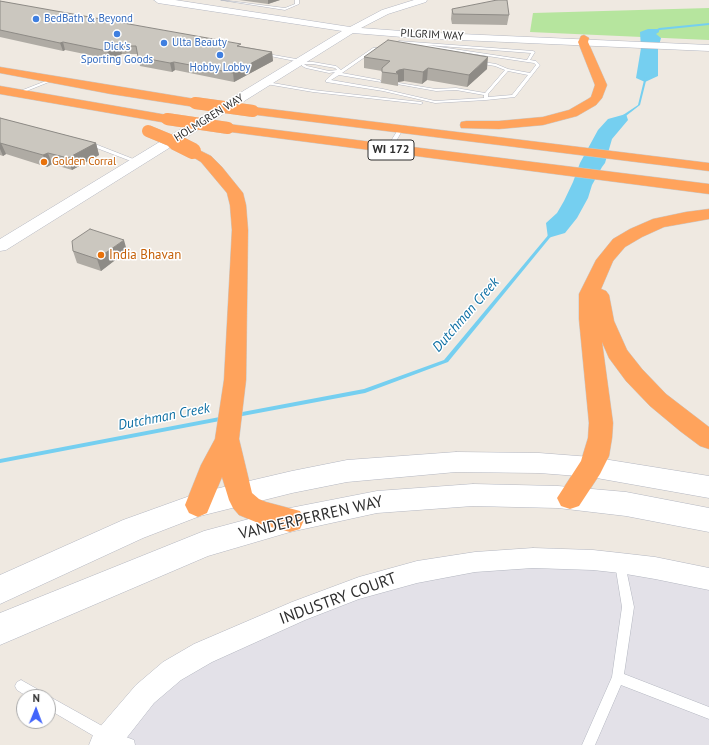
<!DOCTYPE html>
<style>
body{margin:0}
#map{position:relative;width:709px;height:745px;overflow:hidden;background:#efe9e1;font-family:"PT Sans",sans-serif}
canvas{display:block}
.north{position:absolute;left:16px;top:689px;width:40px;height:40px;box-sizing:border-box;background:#fff;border:1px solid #ababab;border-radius:50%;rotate:1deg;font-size:11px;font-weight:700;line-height:16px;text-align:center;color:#2e2e2e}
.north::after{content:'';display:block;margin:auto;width:14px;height:18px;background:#4264fb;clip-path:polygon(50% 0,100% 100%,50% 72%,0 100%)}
</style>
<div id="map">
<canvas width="709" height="745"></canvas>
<div class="north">N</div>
</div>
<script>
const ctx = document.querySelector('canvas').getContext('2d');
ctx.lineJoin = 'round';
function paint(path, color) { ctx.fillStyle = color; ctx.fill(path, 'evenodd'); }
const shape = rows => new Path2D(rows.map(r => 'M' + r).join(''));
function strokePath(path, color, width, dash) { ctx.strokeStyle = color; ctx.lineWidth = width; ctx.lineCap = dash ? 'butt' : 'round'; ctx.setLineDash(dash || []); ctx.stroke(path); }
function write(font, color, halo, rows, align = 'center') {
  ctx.font = font + ' "PT Sans",sans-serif'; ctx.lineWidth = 3; ctx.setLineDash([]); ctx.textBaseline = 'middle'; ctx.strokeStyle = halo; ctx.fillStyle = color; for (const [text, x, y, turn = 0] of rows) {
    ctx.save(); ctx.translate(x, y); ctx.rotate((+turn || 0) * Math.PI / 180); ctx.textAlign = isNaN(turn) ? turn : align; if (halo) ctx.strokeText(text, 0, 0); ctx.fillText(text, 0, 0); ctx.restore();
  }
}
paint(shape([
 [533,558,709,579,709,745,103,745,145,694,359,588]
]), '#e3e1e8');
paint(shape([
 [709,8,709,40,530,32,533,13]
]), '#b6e59e');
paint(shape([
 [648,29,659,29,659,32,656,34,661,38,658,49,658,76,645,82,636,78,641,48,640,32],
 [626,114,628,120,612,139,605,163,602,167,592,185,588,198,577,218,565,233,548,238,546,223,557,213,564,201,573,182,580,163,598,130,608,119]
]), '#75cff0');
paint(shape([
 [709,23,709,25,660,30,655,32,653,32,659,28,709,23],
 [645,76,647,77,640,105,622,119,620,119,620,117,638,105,645,76],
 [550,233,552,233,553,234,448,362,365,393,237,417,235,416,234,415,235,414,237,413,364,389,444,360,550,233],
 [225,416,227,417,228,418,227,419,225,420,0,463,0,459,225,416]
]), '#75cff0');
const lane = shape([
 [221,0,285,8,295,4,295,0,299,0,299,4,285,10,221,0],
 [399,41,533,51,535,52,530,60,536,61,540,65,515,97,486,100,435,103,383,91,326,82,326,80,335,72,329,73,306,68,302,66,302,64,296,63,300,62,260,54,262,53,302,60,303,62,313,62,336,66,341,70,373,48,391,47,399,41],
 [401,43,534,63,536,65,530,73,508,69,496,64,395,48,401,43],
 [427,45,531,53,527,60,427,45],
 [391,49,495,66,505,70,485,93,456,88,436,89,399,83,397,84,436,91,456,90,484,95,484,98,435,101,383,89,331,80,339,75,381,82,380,80,342,73,375,50,391,49],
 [304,64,313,64,335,68,337,70,329,71,307,66,304,64],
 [508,71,528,75,512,95,488,97,488,94,508,71],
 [51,79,54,80,19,94,15,93,51,79],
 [267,82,313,90,421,102,423,103,421,104,313,92,266,84,265,83,267,82],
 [399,128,403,129,391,150,387,150,386,149,399,128],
 [86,142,90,142,141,162,136,163,86,144,86,142],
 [620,559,624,561,625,564,634,607,624,674,709,707,709,719,621,685,595,745,582,745,612,677,622,607,615,564,616,561,620,559],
 [21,680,44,693,46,697,48,696,52,698,113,732,134,740,135,745,113,745,104,742,48,709,48,697,28,697,17,690,15,686,17,682,21,680]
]);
const street = shape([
 [533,548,593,550,620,553,655,557,709,568,709,590,655,579,620,573,593,570,533,568,475,572,417,583,359,599,305,620,212,662,181,680,154,703,121,745,89,745,93,735,136,685,163,662,194,644,292,602,359,577,417,561,475,552,533,548]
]);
const secondary = shape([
 [154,0,175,0,350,27,382,10,414,0,427,0,426,2,388,14,361,28,415,32,709,45,709,51,415,38,353,33,6,250,0,251,0,239,342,31,158,3,154,0],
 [456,452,539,453,591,457,709,476,709,498,591,477,539,473,456,472,347,482,292,493,200,516,143,538,0,604,0,575,123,520,198,493,292,471,347,460,456,452],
 [473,484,558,486,626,492,709,508,709,532,626,516,558,508,473,506,377,513,290,532,208,556,0,645,0,613,204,531,290,508,377,491,473,484]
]);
const highway = shape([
 [584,35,589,38,588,42,607,85,602,98,596,105,577,116,543,125,499,129,461,128,460,125,461,122,466,121,499,121,543,117,569,110,588,99,591,97,595,85,578,42,581,36,584,35],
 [0,67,195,99,199,100,201,103,199,106,195,107,111,94,0,73,0,67],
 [0,86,167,115,172,116,173,119,172,122,167,123,0,94,0,86],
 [253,107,709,163,709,171,249,114,247,111,249,108,253,107],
 [228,124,709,184,709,194,223,131,221,128,223,125,228,124],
 [193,147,211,156,222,167,243,193,246,205,248,230,246,380,239,439,252,493,259,499,266,502,300,511,304,520,300,529,290,532,263,525,239,515,233,508,229,500,222,477,207,513,198,517,189,513,185,505,201,465,215,439,224,380,232,230,230,205,227,193,201,162,188,154,186,151,188,148,193,147],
 [709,209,709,219,664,227,642,237,625,247,613,261,601,289,606,291,609,295,614,321,627,350,642,369,666,394,709,427,709,449,700,446,680,431,650,406,626,381,609,358,602,342,613,423,612,438,609,456,600,474,579,506,570,509,561,506,557,498,581,461,588,438,589,423,579,319,579,294,596,260,613,239,630,229,653,219,686,212,709,209]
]);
strokePath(lane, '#b4b7c1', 1);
strokePath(street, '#b4b7c1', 1);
strokePath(secondary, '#b4b7c1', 1);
strokePath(highway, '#c9c9c9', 1);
paint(lane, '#fff');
paint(street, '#fff');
paint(secondary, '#fff');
paint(highway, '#ffa35c');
const highwayBridgeFar1 = shape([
 [195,103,253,111],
 [167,119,228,128],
 [148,131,177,143]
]);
const highwayBridge = shape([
 [175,142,193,151]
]);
strokePath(highwayBridgeFar1, '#c9c9c9', 12, []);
strokePath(highwayBridge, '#c9c9c9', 16, []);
strokePath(highwayBridgeFar1, '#ffa35c', 12);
strokePath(highwayBridge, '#ffa35c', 16);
paint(shape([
 [239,0,280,0,268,4],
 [0,1,272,52,273,61,234,82,175,70,172,72,140,66,138,54,122,54,109,59,65,50,63,51,0,37],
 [452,9,509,15,507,25,452,24,451,19],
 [364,57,487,69,467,87,427,80,422,84,404,81,398,82,398,86,381,83,382,71,364,68],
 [0,118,96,143,99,155,72,170,52,164,47,167,6,154,3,156,0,155],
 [73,251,127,251,101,271,77,263]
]), '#afaba4');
paint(shape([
 [268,0,280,0,268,4],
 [63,42,65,50,63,51,60,43],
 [120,46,122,54,109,59,107,51],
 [272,52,273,61,234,82,233,73],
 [488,57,487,69,467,87,469,75],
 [174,62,175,70,172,72,170,63],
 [428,68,427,80,422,84,423,72],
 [404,69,404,81,398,82,398,74,396,72,399,70],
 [0,143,1,143,6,154,3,156,0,149],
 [96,143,99,155,72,170,68,158],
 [48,153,52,164,47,167,43,155],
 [124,240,127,251,101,271,97,259]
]), '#8e8b86');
const building = shape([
 [497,0,507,0,509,15,453,14,452,9,497,0],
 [0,1,241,44,237,46,272,52,233,73,174,62,170,63,138,57,136,46,120,46,107,51,63,42,60,43,0,30,0,1],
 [388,40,488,57,469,75,428,68,423,72,404,69,399,70,396,72,398,74,382,72,382,68,390,61,364,57,388,40],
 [0,118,96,143,68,158,48,153,43,155,0,143,0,118],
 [90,229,124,240,97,259,73,251,72,241,90,229]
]);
paint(building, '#cbc7bf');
strokePath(building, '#8e8b86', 1);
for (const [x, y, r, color] of [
 [36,19,4,"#3f7fe0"],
 [117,34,4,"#3f7fe0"],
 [164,43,4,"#3f7fe0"],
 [220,55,4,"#3f7fe0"],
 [44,162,4,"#e8710a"],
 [101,255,4,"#e8710a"]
]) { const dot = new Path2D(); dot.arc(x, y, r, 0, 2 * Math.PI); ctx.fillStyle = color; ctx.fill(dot); strokePath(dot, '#fff', 1.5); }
write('11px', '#366cbe', '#fff', [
 ["BedBath & Beyond",44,19],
 ["Ulta Beauty",172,43],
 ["Dick's",117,47,"center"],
 ["Sporting Goods",117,60,"center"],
 ["Hobby Lobby",220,68,"center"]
], 'left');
write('11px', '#2e2e2e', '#fff', [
 ["PILGRIM WAY",432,35,3],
 ["HOLMGREN WAY",209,118,-32]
]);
write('11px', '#c56008', '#fff', [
 ["Golden Corral",52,162]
], 'left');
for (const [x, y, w] of [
 [391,150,46]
]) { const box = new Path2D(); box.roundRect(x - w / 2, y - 10, w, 20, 3); ctx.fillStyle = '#fff'; ctx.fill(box); strokePath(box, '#2e2e2e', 1); }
write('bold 12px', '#2e2e2e', null, [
 ["WI 172",391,150]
]);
write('13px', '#c56008', '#fff', [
 ["India Bhavan",109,255]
], 'left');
write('italic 14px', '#0d6fa3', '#fff', [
 ["Dutchman Creek",466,315,-49],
 ["Dutchman Creek",164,417,-11]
]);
write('16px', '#2e2e2e', '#fff', [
 ["VANDERPERREN WAY",311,518,-13],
 ["INDUSTRY COURT",338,599,-20]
]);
</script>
